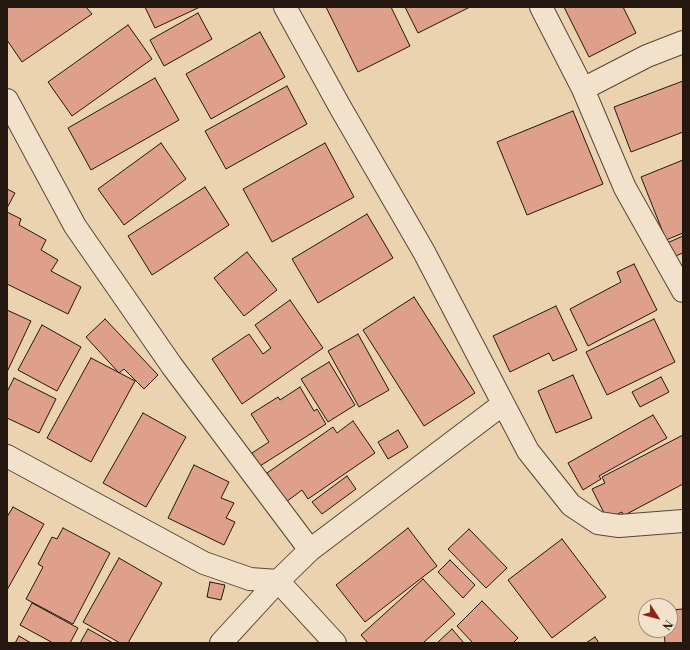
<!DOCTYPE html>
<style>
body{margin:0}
#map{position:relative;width:690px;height:650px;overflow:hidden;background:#ebd3af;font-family:"Libre Bodoni",serif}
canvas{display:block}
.frame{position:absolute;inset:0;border:8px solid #24170f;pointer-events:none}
.north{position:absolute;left:638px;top:598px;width:40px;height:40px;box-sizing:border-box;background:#f2e2cb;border:1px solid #a09180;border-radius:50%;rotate:126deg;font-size:11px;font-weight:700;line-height:16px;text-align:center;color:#24170f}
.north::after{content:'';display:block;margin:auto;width:14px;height:18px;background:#8f2418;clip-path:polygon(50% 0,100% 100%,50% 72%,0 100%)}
</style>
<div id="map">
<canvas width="690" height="650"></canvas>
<div class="frame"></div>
<div class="north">N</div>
</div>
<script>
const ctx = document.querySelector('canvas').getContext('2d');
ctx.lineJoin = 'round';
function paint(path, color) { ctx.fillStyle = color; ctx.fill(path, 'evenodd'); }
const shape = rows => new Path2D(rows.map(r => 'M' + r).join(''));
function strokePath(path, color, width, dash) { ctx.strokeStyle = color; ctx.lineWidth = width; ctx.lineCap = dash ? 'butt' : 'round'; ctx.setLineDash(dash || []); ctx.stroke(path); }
const building = shape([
 [7,7,86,7,92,14,22,62,7,40,7,7],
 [145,7,200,7,155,28,145,7],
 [326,7,391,7,410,46,358,72,326,7],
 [405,7,470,7,418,33,405,7],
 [564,7,623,7,636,33,589,57,564,7],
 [198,13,212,39,164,66,150,40,198,13],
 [128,25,152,59,72,116,48,82,128,25],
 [260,32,285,77,211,119,186,74,260,32],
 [155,78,179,120,91,170,68,128,155,78],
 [683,81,683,132,631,152,614,107,683,81],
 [287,86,307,124,226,169,205,131,287,86],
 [573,111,603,184,527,215,497,142,573,111],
 [161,143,186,179,124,225,98,189,161,143],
 [325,143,354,197,272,242,243,189,325,143],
 [683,160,683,233,666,240,641,177,683,160],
 [205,187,229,225,152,275,128,236,205,187],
 [7,189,15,193,7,208,7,189],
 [7,212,21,219,19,225,46,240,41,250,58,260,51,271,81,287,68,314,7,284,7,212],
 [367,214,393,258,318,303,292,259,367,214],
 [683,236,683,253,673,257,667,243,683,236],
 [247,252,277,290,244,316,214,278,247,252],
 [634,264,657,310,588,346,570,309,621,282,617,272,634,264],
 [414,297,475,393,424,426,363,330,414,297],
 [290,300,323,348,242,404,212,359,249,334,263,354,271,348,255,325,290,300],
 [556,306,577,350,553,361,549,353,510,372,493,336,556,306],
 [7,310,31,321,7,372,7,310],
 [105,319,158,375,144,389,124,369,119,373,86,337,105,319],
 [654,319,675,362,607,395,586,352,654,319],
 [42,325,81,347,57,391,18,370,42,325],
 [358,334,389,390,359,407,328,351,358,334],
 [91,358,135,381,91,462,47,438,91,358],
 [329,362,355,405,328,422,301,379,329,362],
 [573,375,592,418,556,433,538,391,573,375],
 [661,377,669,392,640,407,632,392,661,377],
 [14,378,56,399,39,433,7,418,7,392,14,378],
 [300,387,314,411,317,409,326,424,260,466,252,453,269,442,251,414,278,397,280,400,300,387],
 [143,413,186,437,146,507,103,483,143,413],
 [653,415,667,438,599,476,601,479,583,490,568,463,653,415],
 [353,421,375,453,308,499,302,490,286,502,267,473,333,427,337,433,353,421],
 [398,430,408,447,388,459,378,442,398,430],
 [683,435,683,484,623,516,622,512,607,519,592,489,605,483,602,477,683,435],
 [194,465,229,482,221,498,234,503,226,518,235,522,224,545,168,518,194,465],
 [347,476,356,489,322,514,312,502,347,476],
 [13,507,44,524,7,590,7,517,13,507],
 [63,528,110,553,73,624,26,599,43,567,38,564,52,537,57,539,63,528],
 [408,528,437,566,365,622,336,585,408,528],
 [469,529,507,568,486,588,448,549,469,529],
 [562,539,606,597,552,638,508,580,562,539],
 [119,558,162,583,128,643,120,643,83,622,119,558],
 [450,560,475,585,463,598,438,572,450,560],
 [423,579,455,614,423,643,368,643,361,635,423,579],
 [210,582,225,585,221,600,207,597,210,582],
 [482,601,518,638,513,643,473,643,457,626,482,601],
 [32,603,78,628,70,643,53,643,20,625,32,603],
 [683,609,683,643,665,643,664,630,670,630,670,610,683,609],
 [88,629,113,643,80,643,88,629],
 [452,629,464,643,437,643,452,629],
 [19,636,31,643,15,643,19,636],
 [595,637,599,643,586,643,595,637]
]);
paint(building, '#dea08a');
strokePath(building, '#24170f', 1);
const minor = shape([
 [285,7,340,107,424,252,528,451,571,505,598,523,619,526,683,521],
 [541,7,583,89,625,188,683,291],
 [583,89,647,56,683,42],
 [7,100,75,226,172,366,310,550],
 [7,456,204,563,250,579,278,581,335,643],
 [221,643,278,581,310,550,503,404]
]);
strokePath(minor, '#564637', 24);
strokePath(minor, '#f2e2cb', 22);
</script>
